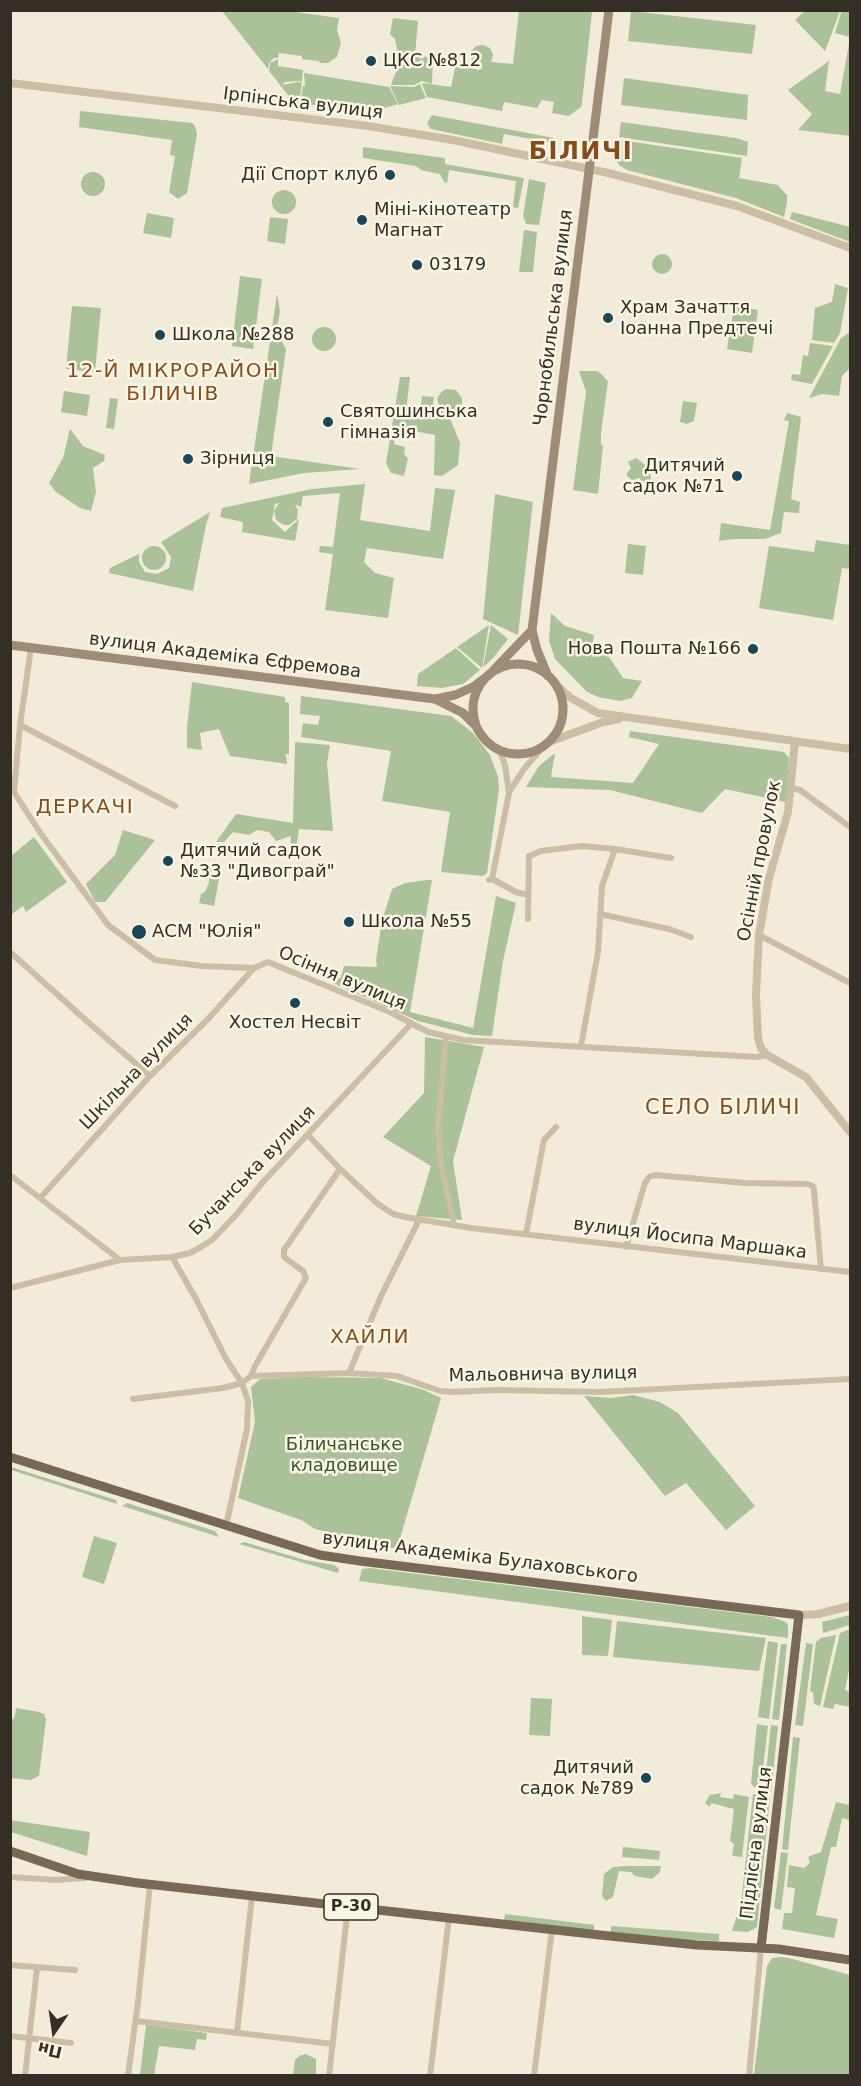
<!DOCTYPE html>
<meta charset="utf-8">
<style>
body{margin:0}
#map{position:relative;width:861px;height:2086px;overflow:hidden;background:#f2ebd9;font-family:"DejaVu Sans",sans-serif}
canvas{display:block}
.frame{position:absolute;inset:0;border:12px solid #352e26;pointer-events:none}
.north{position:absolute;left:24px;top:2002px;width:60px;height:60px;-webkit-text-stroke:4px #f9f5e5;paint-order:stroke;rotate:193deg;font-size:16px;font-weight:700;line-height:24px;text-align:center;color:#352e26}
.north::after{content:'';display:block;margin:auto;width:21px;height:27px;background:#352e26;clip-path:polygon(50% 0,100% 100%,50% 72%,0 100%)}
</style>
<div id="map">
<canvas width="861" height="2086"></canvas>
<div class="frame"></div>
<div class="north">Пн</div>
</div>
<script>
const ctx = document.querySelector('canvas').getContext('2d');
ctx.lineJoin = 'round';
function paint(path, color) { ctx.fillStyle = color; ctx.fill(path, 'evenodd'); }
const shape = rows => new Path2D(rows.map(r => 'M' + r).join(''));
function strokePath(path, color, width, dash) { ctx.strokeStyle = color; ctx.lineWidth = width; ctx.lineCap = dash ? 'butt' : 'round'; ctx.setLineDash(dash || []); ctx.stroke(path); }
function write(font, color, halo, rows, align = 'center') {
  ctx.font = font + ' "DejaVu Sans",sans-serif'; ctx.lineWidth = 5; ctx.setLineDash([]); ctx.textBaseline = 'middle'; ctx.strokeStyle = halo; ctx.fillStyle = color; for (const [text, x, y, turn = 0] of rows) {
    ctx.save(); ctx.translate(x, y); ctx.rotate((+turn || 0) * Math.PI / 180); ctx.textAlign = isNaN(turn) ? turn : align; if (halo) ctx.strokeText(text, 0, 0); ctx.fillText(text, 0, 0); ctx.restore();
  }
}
paint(shape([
 [281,10,339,18,337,30,341,43,337,57,328,63,320,63,319,61,302,59,302,56,279,53,278,58,274,58,269,63,268,69,222,11],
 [590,10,592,12,582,103,581,107,569,116,552,113,554,102,542,100,537,108,504,102,502,111,427,97,422,83,451,87,456,64,479,70,483,68,474,65,471,58,471,51,476,46,483,45,490,48,493,55,491,62,513,64,519,11],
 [806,10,840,11,825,51,795,20],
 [842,10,850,11,850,37,835,33],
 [631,11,756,25,752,54,628,41],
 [393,18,418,21,415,55,433,58,432,84,422,81,414,85,391,85,400,62,395,39,390,34],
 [850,38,850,136,798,130,812,114,788,90,829,61,825,91,840,94],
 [278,59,278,66,303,70,302,82,298,81,285,82,282,85,298,82,302,83,299,104,295,104,269,71,270,63],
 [304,73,389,87,398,104,378,110,300,104,303,86,305,86],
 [624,78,748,95,747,120,621,105],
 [420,84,426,98,399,105,390,86,414,87],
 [80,111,192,123,195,126,197,134,187,193,178,199,169,192,175,156,170,155,172,140,79,127],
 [432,115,554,138,553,143,504,134,502,144,431,129,427,123],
 [621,122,736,138,748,142,747,156,619,137],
 [620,140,742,158,739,178,778,185,783,191,787,195,787,202,784,217,736,198,627,170,619,165,616,160],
 [363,147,445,158,445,164,524,178,518,208,513,207,516,181,449,170,447,183,444,182,440,174,421,170,416,166,363,158],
 '81 184a12 12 0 1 1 24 0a12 12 0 1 1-24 0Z',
 [529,179,546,183,539,225,526,224,523,216],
 '272 202a12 12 0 1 1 24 0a12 12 0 1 1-24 0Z',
 [792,212,850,227,850,242,790,219],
 [147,213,174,218,171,238,143,233],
 [270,217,288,219,285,244,267,241],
 [524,230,537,232,533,272,519,272],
 '652 264a10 10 0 1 1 20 0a10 10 0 1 1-20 0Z',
 [240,276,262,279,253,349,232,346],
 [835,284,848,288,840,333,834,343,812,340,815,308,832,302],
 [277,294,280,311,276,335,281,340,286,349,271,456,360,469,304,473,249,484],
 [72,306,101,308,95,372,66,369],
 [734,306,758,310,752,353,727,349],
 '312 339a12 12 0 1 1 24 0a12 12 0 1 1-24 0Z',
 [850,332,850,368,842,376,839,396,822,394,809,398,841,338],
 [810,343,833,346,812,384,791,380,792,374,800,375,803,355,808,356],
 [579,371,598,371,608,381,601,433,601,445,603,446,598,494,573,490,586,392],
 [400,377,410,377,406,411,420,413,422,396,434,397,433,404,441,410,437,399,442,391,447,389,456,390,462,398,462,403,457,411,452,413,443,412,450,418,460,443,458,465,442,476,434,475,435,435,397,428,394,444,405,447,404,454,408,458,404,476,391,473,386,463],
 [64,391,90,395,87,416,61,412],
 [110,398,118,399,114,429,106,428],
 [683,401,697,403,694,421,687,424,680,422],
 [787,413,801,417,791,499,800,502,799,513,784,512,781,533,765,539,734,539,719,541,721,523,770,530,789,421,784,420],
 [70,429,83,446,105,455,104,461,93,468,96,492,91,511,80,508,56,492,49,483,63,458],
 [636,458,649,468,651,478,650,481,644,482,639,478,632,480,627,476,627,473,631,468,628,462],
 [365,484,360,520,430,531,435,488,455,490,443,559,367,548,364,562,375,573,394,578,388,618,325,610,333,554,319,552,320,546,333,547,340,493,303,496,301,507,295,504,298,510,297,519,289,525,284,525,276,520,274,511,279,503,275,504,272,520,285,532,299,519,295,541,242,532,243,522,220,517,222,508,312,489],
 [495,494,533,502,518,635,483,619],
 [210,512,206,525,193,591,109,573,110,568,139,554,139,562,145,572,157,574,169,568,171,557,161,542],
 [816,540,850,545,850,569,842,568,833,620,759,608,769,546,814,552],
 [628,544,646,546,643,575,625,573],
 '142 558a12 12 0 1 1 24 0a12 12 0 1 1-24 0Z',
 [551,613,565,626,594,635,593,641,603,648,623,678,642,681,632,698,620,701,598,697,587,692,555,659,549,641],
 [489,625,482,668,457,647],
 [491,625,508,639,493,658,483,667],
 [456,648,480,670,463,684,442,688,417,686,418,674],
 [192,682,285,697,285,702,289,703,289,754,286,754,287,764,230,756,219,729,200,733,202,750,187,748,187,728],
 [301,696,451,716,473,733,490,755,498,777,499,790,487,873,483,876,441,872,450,812,382,801,391,751,301,737,303,723,318,725,320,716,300,714],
 [630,731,784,752,789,758,786,802,725,789,702,813,610,790,526,787,539,766,555,753,551,777,633,783,659,744,629,737],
 [295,742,330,745,327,763,333,831,299,829,295,855,290,854,291,836,276,841,269,832,257,830,249,835,233,832,224,842,216,842,236,814,293,823],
 [123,830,155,840,105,902,95,902,86,884,115,855],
 [34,837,67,882,26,912,23,906,11,915,11,856],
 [210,866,221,868,214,906,199,903,201,894,205,892,209,882],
 [427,880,432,880,410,1012,473,1028,496,896,516,903,503,961,492,1036,473,1035,418,1021,333,983,341,977,344,966,377,967,376,960,382,921,392,889,405,883],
 [425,1037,484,1047,453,1161,462,1220,416,1216,431,1166,383,1137,424,1093],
 [306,1377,381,1378,424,1390,441,1398,397,1549,315,1529,301,1520,238,1498,255,1422,251,1387,260,1379],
 [633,1395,660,1402,678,1413,755,1506,726,1530,686,1483,665,1496,584,1396,611,1398],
 [11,1467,116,1500,117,1504,11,1470],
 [127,1503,215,1531,219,1537,122,1506],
 [94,1536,117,1543,104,1584,82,1577],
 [244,1542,305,1560,334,1565,339,1569,338,1573,239,1544],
 [369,1568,772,1617,786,1622,788,1626,788,1638,359,1581,362,1569],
 [850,1615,850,1625,823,1633,822,1622],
 [582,1616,612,1620,608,1656,582,1655],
 [617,1621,766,1638,759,1671,613,1657],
 [850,1629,850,1665,845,1690,850,1692,850,1707,835,1704,833,1709,823,1707,840,1633],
 [836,1635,820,1706,814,1704,813,1692,810,1691,816,1642,821,1638],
 [768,1641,778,1643,769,1719,758,1717],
 [806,1643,813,1644,803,1726,795,1725],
 [781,1644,787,1644,779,1720,772,1719],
 [531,1698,552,1699,550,1736,529,1735],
 [16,1708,39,1712,44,1714,46,1720,39,1776,31,1780,11,1778,11,1719,14,1719],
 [757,1724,768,1726,761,1785,754,1787,751,1784],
 [771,1725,778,1726,771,1792,764,1791],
 [793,1737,800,1738,788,1850,782,1849],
 [721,1793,720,1797,733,1799,734,1794,749,1797,742,1857,732,1856,734,1844,730,1841,734,1809,711,1803,710,1807,705,1803,710,1795],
 [753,1794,770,1797,757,1927,748,1932,732,1931,741,1903],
 [836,1802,850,1805,850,1820,842,1818,836,1847,831,1847,816,1915,838,1919,834,1938,782,1929,784,1913,792,1913,795,1888,787,1887,789,1865,804,1868,810,1863,808,1857,821,1852],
 [10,1820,90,1832,87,1856,11,1832],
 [623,1847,660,1851,659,1860,622,1857],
 [781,1852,788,1853,781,1910,774,1908],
 [627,1866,661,1866,660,1872,652,1879,635,1876,631,1872,619,1871,613,1897,606,1901,602,1896,604,1874,613,1867],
 [505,1914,594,1925,594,1931,504,1921],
 [611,1926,719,1934,719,1941,685,1940,611,1932],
 [780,1957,789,1958,850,1975,850,2075,754,2075,767,1966,772,1958],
 [146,2025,207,2033,206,2040,197,2039,195,2050,159,2046,154,2075,140,2075],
 [306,2054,316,2059,316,2075,293,2075,295,2060,299,2056]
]), '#abc199');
strokePath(shape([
 [31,648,20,725,14,792,39,831,108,925,155,960,202,966,254,968,268,962,390,1012,428,1032,463,1040,756,1057,767,1055],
 [20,725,175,806],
 [790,788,800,790,850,827],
 [509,792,524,769,543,747],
 [492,879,516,892,528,895],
 [489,880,492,879,509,793,505,765,499,749],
 [600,914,669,929,691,937],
 [528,919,529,856,541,851,582,846,615,849,671,858],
 [759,935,850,983],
 [10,952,89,1023,150,1076],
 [446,1036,438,1125,441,1163,454,1225],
 [581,1046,598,952,602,886,615,849],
 [308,1135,340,1169,378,1204,393,1214,405,1217,471,1228,850,1272],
 [10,1175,120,1260],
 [41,1197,150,1076,208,1019,254,968],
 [526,1234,544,1140,556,1127],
 [626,1247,645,1183,649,1177,655,1175,745,1183,807,1184,813,1186,814,1190,821,1269],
 [172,1257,196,1299,226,1359,242,1383,248,1401,247,1429,226,1526],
 [10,1288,120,1260,172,1257,190,1253,201,1247,213,1239,235,1216,263,1182,411,1024],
 [349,1373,381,1296,419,1220],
 [251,1376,255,1366,306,1278,303,1271,284,1257,284,1250,340,1169],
 [133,1399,223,1388,242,1383,251,1376,349,1373,397,1376,440,1391,453,1392,496,1390,600,1392,850,1379],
 [10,1877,56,1880,85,1878],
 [10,1965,75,1970],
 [136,2021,333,2044],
 [237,2033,252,1896],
 [10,2036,71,2043],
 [25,2076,37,1968],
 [128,2076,138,2002,150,1885],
 [329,2076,348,1907],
 [430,2076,449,1918],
 [534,2076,552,1929],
 [749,2076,761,1948]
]), '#cabea5', 6);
strokePath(shape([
 [10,83,368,126,453,140,608,173,737,206,850,248],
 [556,685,571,698,598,713,850,749],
 [795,741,788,812,769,878,759,935,756,994,758,1038,761,1048,767,1055,806,1077,850,1132],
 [549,742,603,722,619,719],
 [799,1615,818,1614,850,1606]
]), '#cabea5', 8);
strokePath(shape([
 [10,645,435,699,455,695,473,687,489,675,532,630],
 '473 709a45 45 0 1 1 90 0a45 45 0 1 1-90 0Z',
 [548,676,537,650,532,630,609,10],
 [435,699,463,713,475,725]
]), '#9d8d76', 9);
strokePath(shape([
 [10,1457,320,1555,360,1561,799,1615,761,1948],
 [10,1851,78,1874,138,1883,600,1935,697,1945,779,1949,850,1960]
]), '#786957', 9);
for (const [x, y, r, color] of [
 [371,61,6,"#1b4657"],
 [390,175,6,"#1b4657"],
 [362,220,6,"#1b4657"],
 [417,265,6,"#1b4657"],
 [608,318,6,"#1b4657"],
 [160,335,6,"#1b4657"],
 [328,422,6,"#1b4657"],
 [188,459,6,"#1b4657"],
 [737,476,6,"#1b4657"],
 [753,649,6,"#1b4657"],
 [168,861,6,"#1b4657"],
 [349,922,6,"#1b4657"],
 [139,932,8,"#1b4657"],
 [295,1003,6,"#1b4657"],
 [646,1778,6,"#1b4657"]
]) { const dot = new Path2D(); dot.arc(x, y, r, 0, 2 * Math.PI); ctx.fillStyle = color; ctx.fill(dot); strokePath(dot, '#f9f5e5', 2); }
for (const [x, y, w] of [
 [351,1907,54]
]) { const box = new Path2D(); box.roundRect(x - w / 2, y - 13, w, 26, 4.5); ctx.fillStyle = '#f9f5e5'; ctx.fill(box); strokePath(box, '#352e26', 1.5); }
write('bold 16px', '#352e26', null, [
 ["Р-30",351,1907]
]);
write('18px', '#352e26', '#f9f5e5', [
 ["ЦКС №812",383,61],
 ["Дії Спорт клуб",378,175,"right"],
 ["Міні-кінотеатр",374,210],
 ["Магнат",374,231],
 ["03179",429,265],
 ["Храм Зачаття",620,308],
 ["Іоанна Предтечі",620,329],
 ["Школа №288",172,335],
 ["Святошинська",340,412],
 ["гімназія",340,433],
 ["Зірниця",200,459],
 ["Дитячий",725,466,"right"],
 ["садок №71",725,487,"right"],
 ["Нова Пошта №166",741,649,"right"],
 ["Дитячий садок",180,851],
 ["№33 \"Дивограй\"",180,872],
 ["Школа №55",361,922],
 ["АСМ \"Юлія\"",152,932],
 ["Хостел Несвіт",295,1023,"center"],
 ["Дитячий",634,1768,"right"],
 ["садок №789",634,1789,"right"]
], 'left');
write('18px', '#352e26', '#f9f5e5', [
 ["Ірпінська вулиця",303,104,7],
 ["Чорнобильська вулиця",554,318,-83],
 ["вулиця Академіка Єфремова",225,656,7],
 ["Осінній провулок",760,861,-79],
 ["Осіння вулиця",342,979,23],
 ["Шкільна вулиця",137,1072,-46],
 ["Бучанська вулиця",253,1171,-46],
 ["вулиця Йосипа Маршака",690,1239,7],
 ["Мальовнича вулиця",543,1375,-1],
 ["вулиця Академіка Булаховського",480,1558,7],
 ["Підлісна вулиця",757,1843,-83]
]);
write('18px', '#3b542a', '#f9f5e5', [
 ["Біличанське",344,1445],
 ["кладовище",344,1466]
]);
ctx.letterSpacing = '1.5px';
write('20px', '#854d1e', '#f9f5e5', [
 ["12-Й МІКРОРАЙОН",173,372],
 ["БІЛИЧІВ",173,395],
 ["ДЕРКАЧІ",85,808],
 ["ХАЙЛИ",370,1338]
]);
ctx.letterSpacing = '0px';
ctx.letterSpacing = '1.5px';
write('21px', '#854d1e', '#f9f5e5', [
 ["СЕЛО БІЛИЧІ",723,1109]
]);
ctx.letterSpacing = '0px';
ctx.letterSpacing = '1.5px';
write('bold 24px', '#854d1e', '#f9f5e5', [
 ["БІЛИЧІ",581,153]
]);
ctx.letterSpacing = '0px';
</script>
